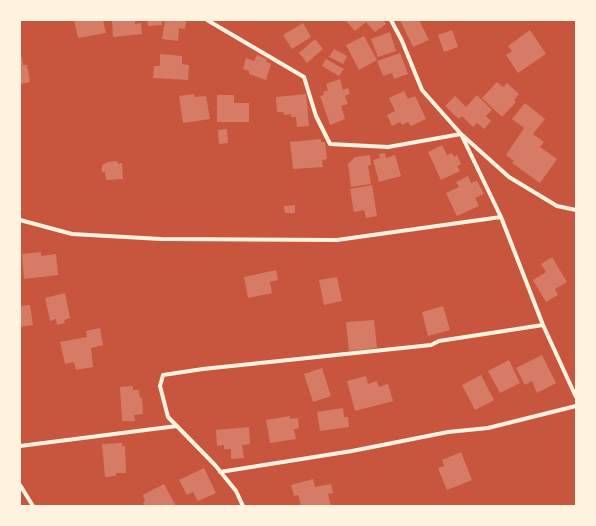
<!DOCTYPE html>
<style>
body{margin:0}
#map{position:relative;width:596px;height:526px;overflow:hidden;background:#c8553d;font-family:Arial,sans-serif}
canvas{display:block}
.frame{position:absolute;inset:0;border:21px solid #fff3e0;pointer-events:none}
</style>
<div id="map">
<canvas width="596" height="526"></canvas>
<div class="frame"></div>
</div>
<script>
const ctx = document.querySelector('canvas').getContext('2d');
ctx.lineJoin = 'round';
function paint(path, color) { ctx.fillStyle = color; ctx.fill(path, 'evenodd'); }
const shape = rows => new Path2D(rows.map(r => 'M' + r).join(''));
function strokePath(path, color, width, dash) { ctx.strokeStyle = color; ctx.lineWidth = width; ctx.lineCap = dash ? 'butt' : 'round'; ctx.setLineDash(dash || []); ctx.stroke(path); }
paint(shape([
 [74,20,103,20,106,33,78,38],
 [112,20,135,20,135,24,141,23,142,34,113,37],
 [147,20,162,20,162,25,148,26],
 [165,20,186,21,185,29,179,28,178,41,162,39],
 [345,20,384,20,386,24,375,32,366,22,355,31],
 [400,20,419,20,429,40,413,47],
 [303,23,311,37,292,49,283,35],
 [452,30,458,47,444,52,438,35],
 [530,30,546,54,518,73,506,55,512,51,508,46],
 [390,32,396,51,378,57,371,39],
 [364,36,377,60,359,70,346,45],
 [315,39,323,49,307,63,299,53],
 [334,49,347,56,343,64,329,57],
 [400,53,408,74,394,79,392,73,383,76,377,61],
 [160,54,182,56,182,64,189,65,188,80,153,78,154,66,160,66],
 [257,55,267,59,266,62,271,64,266,80,249,74,249,71,243,69,246,58,254,61],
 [20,57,22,57,23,65,27,65,30,82,20,84],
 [326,59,344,69,339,76,322,66],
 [340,79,343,90,348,88,350,94,345,96,348,104,341,106,345,119,330,125,320,96,324,95,323,92,328,90,326,84],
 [497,82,503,87,507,83,519,94,514,100,516,102,502,117,482,98],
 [404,91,408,99,415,96,426,119,411,126,408,122,402,125,400,122,392,126,387,115,395,111,389,98],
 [194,94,195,97,206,96,210,119,183,123,179,96],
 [306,94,309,126,297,127,296,117,291,117,291,114,284,115,283,112,277,112,276,97],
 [217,95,234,95,234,103,249,103,249,122,217,122],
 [477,95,492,110,486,116,491,121,484,129,477,123,473,127,462,116,459,119,445,106,455,96,466,107],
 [525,103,545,119,533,134,544,142,540,147,557,159,540,183,512,163,514,161,506,155,524,128,512,119],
 [227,129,228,143,219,144,218,130],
 [321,139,321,142,325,142,327,159,322,160,323,167,293,169,290,142],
 [442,145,447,155,452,153,454,157,457,155,461,164,457,166,460,171,441,180,428,152],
 [385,153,386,158,395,155,401,176,379,182,373,160,380,158,379,154],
 [370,155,371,165,368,166,371,184,351,187,348,164,355,157],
 [117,161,118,164,122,163,123,179,106,180,105,172,102,172,102,165,108,162],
 [468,176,471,183,477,181,484,194,475,198,479,206,457,216,446,193,459,187,456,182],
 [372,185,377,216,366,218,364,210,354,212,350,189],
 [295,205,295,213,285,213,284,206],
 [41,252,41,256,56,254,58,275,24,279,22,254],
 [552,257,567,282,555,289,558,295,546,302,533,280,546,272,541,264],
 [276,270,278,280,270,282,272,293,248,298,244,277],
 [337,277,342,301,324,305,319,280],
 [65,293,70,318,64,320,65,323,57,325,56,319,50,321,45,298],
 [30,305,33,325,20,327,20,306],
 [443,306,450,330,428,336,422,312],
 [374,320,377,348,349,351,346,322],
 [100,328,103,345,91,348,93,367,76,370,74,362,65,364,60,342,87,337,86,331],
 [542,355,556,383,537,393,532,381,525,385,516,368],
 [509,360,520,383,500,393,488,371],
 [322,368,331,396,313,402,304,374],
 [481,375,494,400,475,410,462,385],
 [366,376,368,384,377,381,379,387,388,384,393,401,355,411,347,381],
 [133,386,133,390,139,390,140,398,142,398,143,414,134,415,135,421,122,421,120,387],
 [343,408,344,417,348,417,349,427,320,431,317,412],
 [290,416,290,419,298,418,299,428,294,429,296,439,270,443,266,420],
 [249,427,250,444,242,445,244,458,231,459,231,449,224,449,224,445,217,446,216,430],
 [122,443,122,446,125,446,126,473,116,473,116,476,105,477,102,444],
 [461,452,472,480,447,490,438,468,444,466,442,460],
 [204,468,216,493,198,501,193,492,187,495,179,480],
 [313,479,315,487,331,484,333,493,328,494,331,506,301,506,298,495,294,496,291,485],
 [164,484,176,506,145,506,143,502,145,501,143,495]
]), '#d67c66');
strokePath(shape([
 [207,20,304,77,316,116,330,144,388,147,461,134,501,217,543,325,576,397],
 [391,20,402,41,422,90,461,134,509,177,557,206,576,210],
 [20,220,72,234,161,239,337,240,501,217],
 [20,446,177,426],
 [220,472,352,451,448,432,488,428,576,406],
 [20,485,33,506],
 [243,506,236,491,215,465,168,417,160,386,163,375,203,369,431,345,439,341,543,325]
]), '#fff3e0', 4);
</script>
